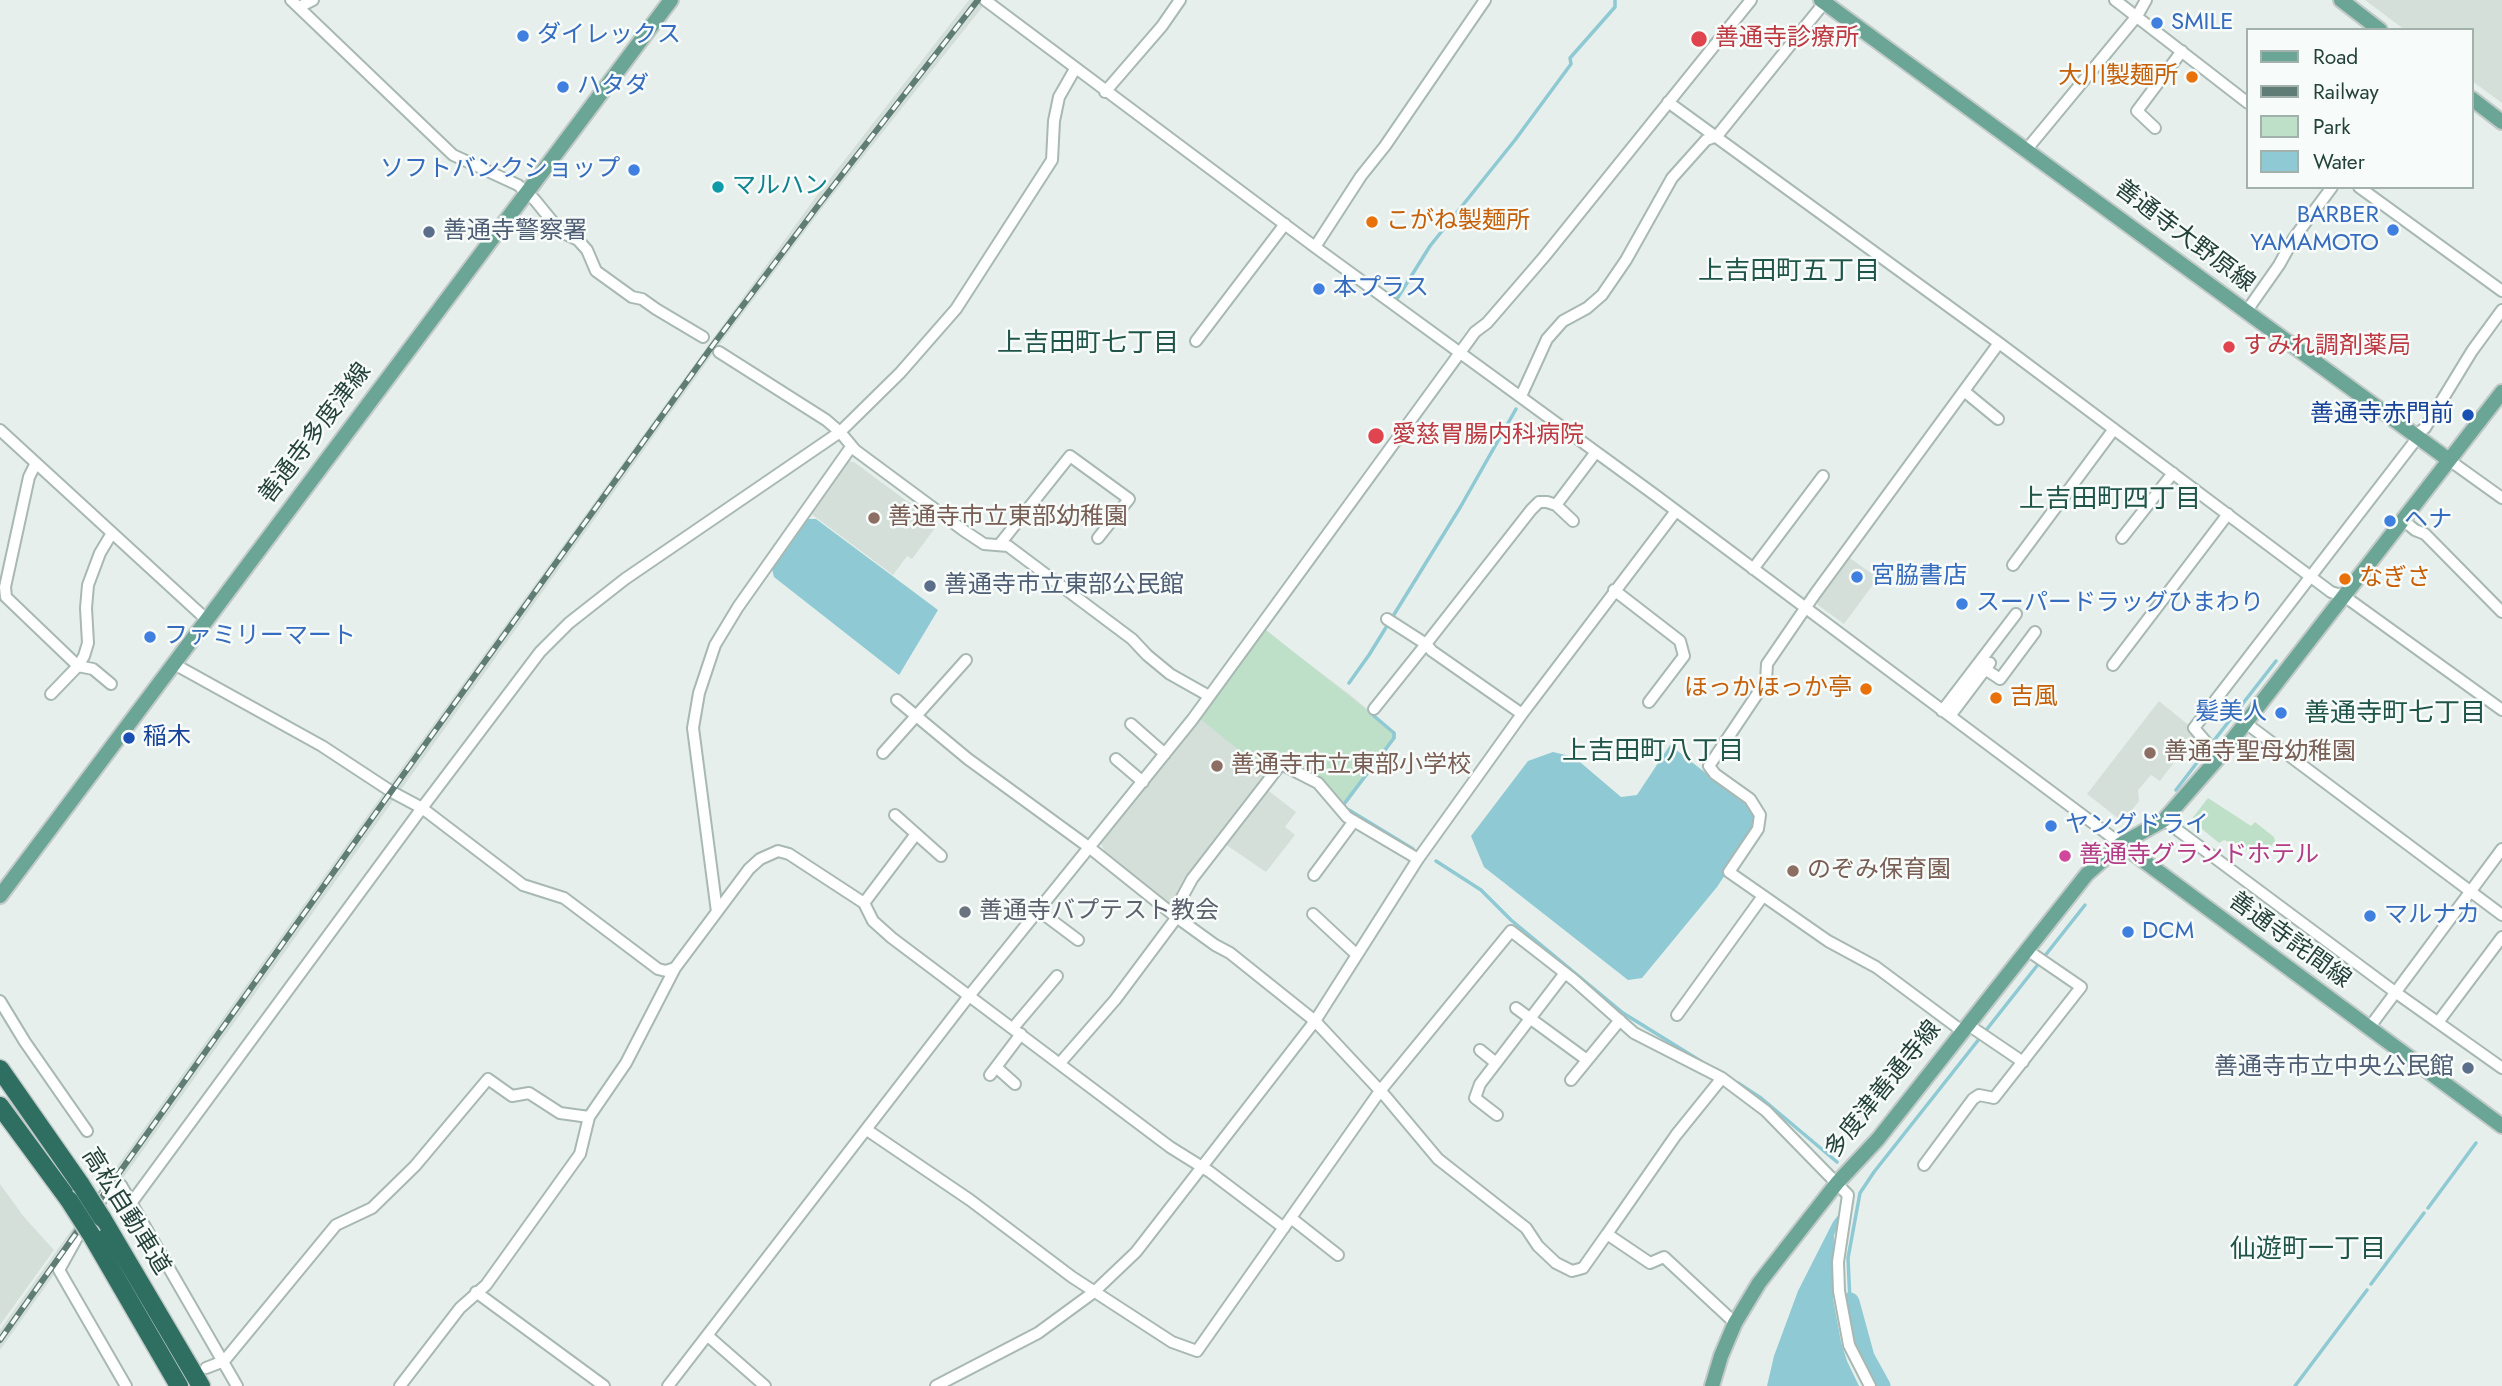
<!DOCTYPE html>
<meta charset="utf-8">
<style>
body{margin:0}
#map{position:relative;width:2502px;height:1386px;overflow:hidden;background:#e6efeb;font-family:Jost,sans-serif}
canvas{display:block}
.legend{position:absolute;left:2246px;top:28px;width:228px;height:161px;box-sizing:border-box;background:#f7fbf9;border:2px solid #a3b1ad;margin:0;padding:9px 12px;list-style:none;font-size:21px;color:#24423a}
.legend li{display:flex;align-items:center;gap:14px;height:35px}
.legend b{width:35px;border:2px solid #a3b1ad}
</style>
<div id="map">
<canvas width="2502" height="1386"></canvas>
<ul class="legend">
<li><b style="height:9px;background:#6aa596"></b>Road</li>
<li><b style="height:9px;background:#5f7d75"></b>Railway</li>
<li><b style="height:19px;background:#bfe0c8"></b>Park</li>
<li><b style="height:19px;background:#8ec9d4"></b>Water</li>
</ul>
</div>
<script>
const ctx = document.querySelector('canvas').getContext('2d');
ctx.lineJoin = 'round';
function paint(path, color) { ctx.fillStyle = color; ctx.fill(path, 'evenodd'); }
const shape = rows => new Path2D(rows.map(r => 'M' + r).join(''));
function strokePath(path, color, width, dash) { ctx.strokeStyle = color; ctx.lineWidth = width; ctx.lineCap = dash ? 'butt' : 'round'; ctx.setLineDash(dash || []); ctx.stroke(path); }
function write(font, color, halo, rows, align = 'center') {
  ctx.font = font + ' Jost,"Noto Sans JP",sans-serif'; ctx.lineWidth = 5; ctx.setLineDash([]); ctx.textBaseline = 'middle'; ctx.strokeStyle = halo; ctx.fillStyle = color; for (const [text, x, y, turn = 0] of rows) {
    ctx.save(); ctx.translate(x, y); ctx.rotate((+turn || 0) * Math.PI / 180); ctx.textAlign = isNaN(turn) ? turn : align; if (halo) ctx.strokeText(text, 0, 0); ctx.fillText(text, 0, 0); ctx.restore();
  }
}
paint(shape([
 [969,0,988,0,824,206,717,348,0,1350,0,1330,387,788,815,198],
 [2365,0,2502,0,2502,103,2472,81,2472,30,2405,30],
 [846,461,854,462,938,524,912,559,907,556,893,575,810,513],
 [1847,556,1878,578,1844,624,1818,605,1817,599],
 [1264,630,1349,694,1396,733,1396,738,1347,803,1319,778,1280,759,1261,785,1296,812,1285,827,1295,835,1266,872,1219,840,1170,906,1105,852,1100,842,1219,692],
 [2159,701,2197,732,2160,781,2151,775,2138,790,2139,801,2126,818,2119,819,2087,794],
 [0,1184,24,1217,54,1250,0,1325]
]), '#d4dfda');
paint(shape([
 [1266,630,1396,733,1396,738,1347,803,1342,806,1319,778,1281,759,1269,774,1199,718,1262,632],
 [2208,798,2251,826,2255,822,2274,837,2275,841,2260,860,2244,848,2224,840,2219,843,2191,820]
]), '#bfe0c8');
paint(shape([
 [807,519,816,519,938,610,899,675,774,577,772,569,774,560],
 [1670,745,1749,807,1757,819,1756,828,1717,887,1642,978,1628,980,1484,867,1471,836,1528,761,1553,752,1574,757,1621,797,1637,795],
 [1842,1210,1842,1218,1834,1235,1833,1298,1841,1342,1847,1361,1859,1386,1767,1386,1774,1356,1798,1291,1833,1222]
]), '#8ec9d4');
strokePath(shape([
 [1395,302,1430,246,1515,140,1571,64,1570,58,1615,7,1615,0],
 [1349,683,1369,655,1461,506,1516,409],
 [2212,743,2276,661],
 [2176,790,2206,751],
 [1344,804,1394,738,1394,733,1374,716],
 [1349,810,1413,849],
 [1436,861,1481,890,1511,920,1623,1013,1707,1065],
 [1738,1083,1761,1098,1837,1162],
 [2428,1208,2476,1143],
 [2371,1284,2424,1213],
 [1850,1302,1848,1258,1860,1193,1874,1172,2085,905],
 [2295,1386,2367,1290]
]), '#8ec9d4', 3.5);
strokePath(shape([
 [1850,1302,1865,1357,1881,1386]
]), '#8ec9d4', 19);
const minor = shape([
 [291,0,453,155,518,185,534,199,561,232,578,240,587,250,596,271,632,297,642,299,656,309,703,337],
 [985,0,1315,247,1655,495,2121,844],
 [2115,0,2248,103],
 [299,7,313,0],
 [1105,92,1162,26,1180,0],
 [1668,102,1999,343,2331,592,2344,596,2502,710],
 [2155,128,2137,111,2182,51],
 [2027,149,2137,16,2146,0],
 [2359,187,2502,291],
 [1315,247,1361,176,1385,146,1485,0],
 [2246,312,2279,265,2294,238,2332,187],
 [1196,341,1285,224],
 [719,352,826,420,840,432,855,450,963,530,984,544,1008,546,1132,639,1147,655,1170,674,1209,696],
 [1964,391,1998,419],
 [1521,396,1547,339,1563,321,1587,308,1602,295,1626,260,1672,178,1706,140,1717,136,1824,3],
 [0,430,206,619],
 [2415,435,2425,428,2472,351,2502,310],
 [2449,460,2502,498],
 [36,463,29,477,5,587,6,597,78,666,93,669,111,684],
 [1556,505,1573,521],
 [2403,520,2415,530,2425,534,2502,612],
 [2122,538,2173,473],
 [999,545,1070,456,1129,499,1098,538],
 [2013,565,2114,429],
 [1753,569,1823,476],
 [1614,590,1680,641,1684,656,1649,702],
 [174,664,322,746,392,792,422,808,523,885,564,898,658,969,666,971,675,968],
 [2113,665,2228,514],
 [1985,669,2000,679,2035,632],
 [51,694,78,666,84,656,88,643,86,608,88,585,100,553,112,533],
 [897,700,968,759,1090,848,1175,916,1215,945,1230,953,1315,1021,1386,1097,1438,1159,1526,1228,1538,1246,1556,1263,1572,1271,1583,1268,1607,1234,1650,1263,1664,1257,1735,1323],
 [1374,709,1426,644,1387,619],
 [1942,711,2016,614],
 [1522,714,1432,651,1426,644,1531,510,1539,502,1547,502,1556,505,1596,452],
 [1950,716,1990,663],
 [1131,724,1165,754],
 [2247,724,2502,915],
 [883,753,966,660],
 [2219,757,2194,728,2418,437],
 [1116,759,1143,782],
 [895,815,941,856],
 [2164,820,2395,992,2502,1068],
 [1314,875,1354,821],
 [864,903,916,834],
 [1038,910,1078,940],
 [717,912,693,728,699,693,715,645,738,607,851,447],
 [1173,914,1192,879,1281,764,1318,783,1347,817,1418,859],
 [1313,914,1357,955],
 [0,1001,25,1042,87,1131],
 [1516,1008,1587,1060],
 [1677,1015,1763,896],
 [2439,1021,2502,937],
 [1967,1024,2023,1062],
 [1013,1028,1057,976],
 [2369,1028,2502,849],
 [1962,1031,1876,967,1828,941,1729,872,1758,829,1760,815,1750,799,1715,774,1709,766,1766,681,1767,664,1815,594,1999,343],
 [1480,1050,1496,1063],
 [1060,1063,1115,1000,1177,917],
 [996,1067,1015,1084],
 [990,1075,1021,1034],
 [1571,1080,1620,1020],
 [1497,1115,1475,1098,1480,1084,1565,973],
 [867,1130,970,1200,1072,1277,1172,1342,1197,1351,1380,1091,1511,931,1574,980,1634,1033,1722,1078,1766,1111,1848,1195,1838,1262,1839,1291,1849,1345,1870,1386],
 [1924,1165,1973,1099,1979,1095,1994,1098,2081,987,2027,950],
 [132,1202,422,808,540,652,569,623,625,579,840,432,900,373,956,309,1052,160,1054,121,1059,97,1075,69],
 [94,1210,108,1190,121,1185,237,1386],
 [1291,1218,1338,1255],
 [85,1223,59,1270,126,1386],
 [1607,1234,1676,1135,1722,1078],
 [476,1292,604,1386],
 [708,1336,765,1386],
 [206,1368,224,1361,336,1225,372,1208,415,1166,488,1079,512,1096,529,1093,560,1113,589,1117],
 [400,1386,460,1308,486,1285,580,1154,589,1117,626,1063,675,968,749,869,760,859,778,851,789,854,864,903,873,921,892,938,1170,1147,1210,1172,1284,1228],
 [668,1386,969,996,1192,720,1475,332,1487,323,1544,257,1751,0],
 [936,1386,1038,1333,1094,1292,1136,1252,1315,1021,1418,859,1522,714,1676,511]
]);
const major = shape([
 [1821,0,2449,460],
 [2341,0,2380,30],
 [2472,99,2502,122],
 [2121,844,2502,1126],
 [0,896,671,0],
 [1712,1386,1721,1356,1735,1323,1759,1283,1837,1183,1878,1139,2087,874,2121,844,2164,820,2219,757,2502,392]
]);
const highway = shape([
 [0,1069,81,1185],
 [0,1106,69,1200],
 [102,1218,201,1386],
 [92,1236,179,1386]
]);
strokePath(minor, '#a8b8b2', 14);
strokePath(major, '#c2cac8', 18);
strokePath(highway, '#c2cac8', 21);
strokePath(minor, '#fff', 10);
strokePath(major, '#6aa596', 14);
strokePath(highway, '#2f6f62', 18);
const rail = shape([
 [0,1340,380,807,713,345,820,203,978,0]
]);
strokePath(rail, '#5f7d75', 6);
strokePath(rail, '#f7fbf9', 3.5, [10]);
const highwayBridge = shape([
 [81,1185,102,1218],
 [69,1200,92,1236]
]);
strokePath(highwayBridge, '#c2cac8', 21, []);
strokePath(highwayBridge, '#2f6f62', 18);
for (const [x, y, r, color] of [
 [2157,23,7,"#3f7fe0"],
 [523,36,7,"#3f7fe0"],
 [1699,39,9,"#e0444e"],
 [2192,77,7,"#e8710a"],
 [563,87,7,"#3f7fe0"],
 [634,170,7,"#3f7fe0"],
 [718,187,7,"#0f9aa8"],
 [1372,222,7,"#e8710a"],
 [2393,230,7,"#3f7fe0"],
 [429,232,7,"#5c6f8a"],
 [1319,289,7,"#3f7fe0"],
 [2229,347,7,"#e0444e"],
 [2468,415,7,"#1a4fb4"],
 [1376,436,9,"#e0444e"],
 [874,518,7,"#8d6e63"],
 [2390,521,7,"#3f7fe0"],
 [1857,577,7,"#3f7fe0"],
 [2345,579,7,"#e8710a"],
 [930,586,7,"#5c6f8a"],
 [1962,604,7,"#3f7fe0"],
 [150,637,7,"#3f7fe0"],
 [1866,689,7,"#e8710a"],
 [1996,698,7,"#e8710a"],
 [2281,713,7,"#3f7fe0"],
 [129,738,7,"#1a4fb4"],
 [2150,753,7,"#8d6e63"],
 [1217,766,7,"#8d6e63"],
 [2051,826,7,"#3f7fe0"],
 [2065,856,7,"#d1479c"],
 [1793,871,7,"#8d6e63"],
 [965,912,7,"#6b7280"],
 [2370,916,7,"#3f7fe0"],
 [2128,932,7,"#3f7fe0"],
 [2468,1068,7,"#5c6f8a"]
]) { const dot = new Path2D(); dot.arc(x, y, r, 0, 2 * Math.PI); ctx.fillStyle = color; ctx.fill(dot); strokePath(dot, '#f7fbf9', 2.5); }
write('24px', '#366cbe', '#f7fbf9', [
 ["SMILE",2171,23],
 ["ダイレックス",537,36],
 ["ハタダ",577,87],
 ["ソフトバンクショップ",620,170,"right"],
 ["BARBER",2379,216,"right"],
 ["YAMAMOTO",2379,244,"right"],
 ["本プラス",1333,289],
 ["ヘナ",2404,521],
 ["宮脇書店",1871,577],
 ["スーパードラッグひまわり",1976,604],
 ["ファミリーマート",164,637],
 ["髪美人",2267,713,"right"],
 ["ヤングドライ",2065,826],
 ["マルナカ",2384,916],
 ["DCM",2142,932]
], 'left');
write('24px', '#be3a42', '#f7fbf9', [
 ["善通寺診療所",1715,39],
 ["すみれ調剤薬局",2243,347],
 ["愛慈胃腸内科病院",1392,436]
], 'left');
write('24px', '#c56008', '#f7fbf9', [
 ["大川製麺所",2178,77,"right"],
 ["こがね製麺所",1386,222],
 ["なぎさ",2359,579],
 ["ほっかほっか亭",1852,689,"right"],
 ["吉風",2010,698]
], 'left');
write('24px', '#0d838f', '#f7fbf9', [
 ["マルハン",732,187]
], 'left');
write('24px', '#4e5e75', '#f7fbf9', [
 ["善通寺警察署",443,232],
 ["善通寺市立東部公民館",944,586],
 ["善通寺市立中央公民館",2454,1068,"right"]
], 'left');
write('24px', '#24423a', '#f7fbf9', [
 ["善通寺大野原線",2184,237,37],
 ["善通寺多度津線",316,434,-53],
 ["善通寺詫間線",2289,941,36],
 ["多度津善通寺線",1884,1090,-51],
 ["高松自動車道",125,1212,58]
]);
write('24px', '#164399', '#f7fbf9', [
 ["善通寺赤門前",2454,415],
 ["稲木",143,738,"left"]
], 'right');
write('24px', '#785e54', '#f7fbf9', [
 ["善通寺市立東部幼稚園",888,518],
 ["善通寺聖母幼稚園",2164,753],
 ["善通寺市立東部小学校",1231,766],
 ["のぞみ保育園",1807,871]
], 'left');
write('24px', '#b23c85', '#f7fbf9', [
 ["善通寺グランドホテル",2079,856]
], 'left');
write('24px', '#5b616d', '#f7fbf9', [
 ["善通寺バプテスト教会",979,912]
], 'left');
write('26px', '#1f5548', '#f7fbf9', [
 ["上吉田町五丁目",1789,273],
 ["上吉田町七丁目",1088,345],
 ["上吉田町四丁目",2110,501],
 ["善通寺町七丁目",2395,715],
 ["上吉田町八丁目",1653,753],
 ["仙遊町一丁目",2308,1251]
]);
</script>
